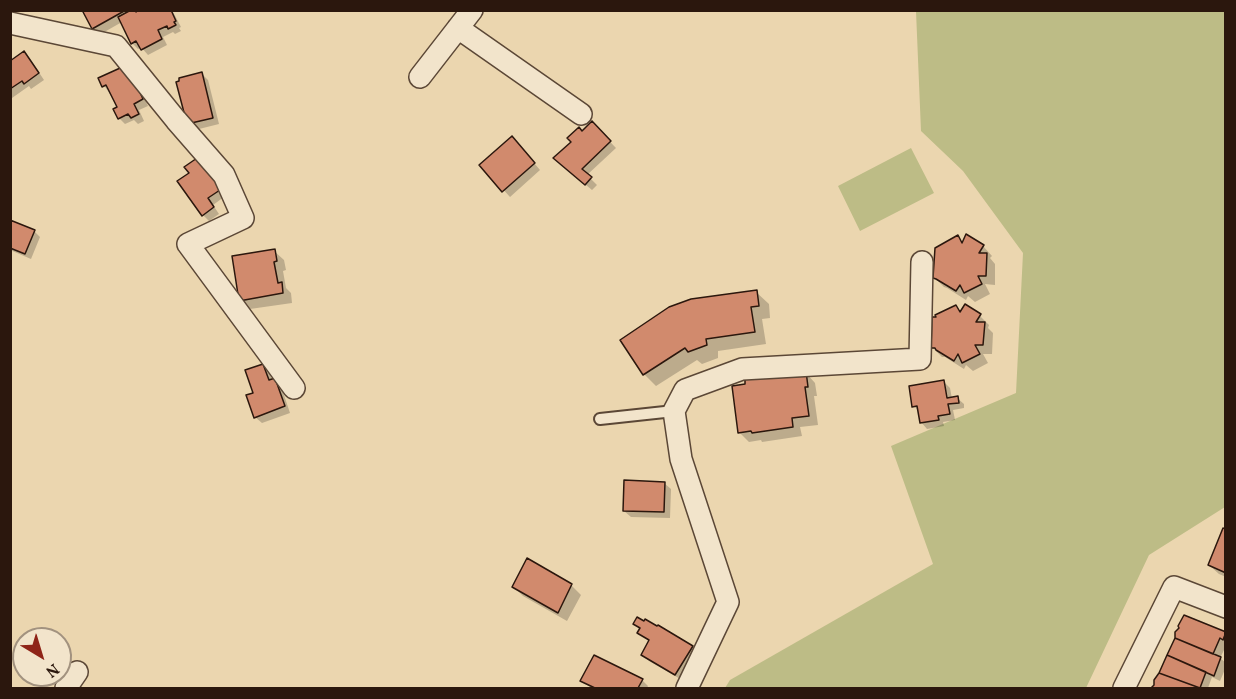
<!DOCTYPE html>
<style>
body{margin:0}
#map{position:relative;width:1236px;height:699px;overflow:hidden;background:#ebd6af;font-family:Vollkorn,serif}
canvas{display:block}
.frame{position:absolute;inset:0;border:12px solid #2b170d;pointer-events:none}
.north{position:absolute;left:12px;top:627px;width:60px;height:60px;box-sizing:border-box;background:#f2e4cb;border:2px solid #a2927f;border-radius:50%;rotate:142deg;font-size:16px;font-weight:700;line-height:24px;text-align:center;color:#2b170d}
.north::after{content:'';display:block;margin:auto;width:21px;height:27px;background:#8f2418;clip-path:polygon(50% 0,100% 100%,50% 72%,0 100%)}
</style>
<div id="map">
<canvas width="1236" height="699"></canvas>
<div class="frame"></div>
<div class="north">N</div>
</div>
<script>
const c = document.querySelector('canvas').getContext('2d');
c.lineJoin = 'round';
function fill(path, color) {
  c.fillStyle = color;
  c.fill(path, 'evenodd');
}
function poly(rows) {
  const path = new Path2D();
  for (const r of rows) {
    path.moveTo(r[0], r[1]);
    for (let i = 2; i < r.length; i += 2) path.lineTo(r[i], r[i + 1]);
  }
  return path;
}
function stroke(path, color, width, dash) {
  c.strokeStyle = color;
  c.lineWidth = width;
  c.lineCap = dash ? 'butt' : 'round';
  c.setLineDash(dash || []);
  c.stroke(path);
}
fill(poly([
 [916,11,1225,11,1225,507,1149,555,1086,688,725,688,730,680,933,564,891,446,1016,393,1023,253,963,171,921,131],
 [911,148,934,193,860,231,838,186]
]), '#bdbc86');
fill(poly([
 [83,10,134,10,137,13,142,10,172,10,181,27,179,28,181,31,175,34,173,32,163,37,167,45,148,55,141,47,138,49,132,43,122,22,99,35,93,28],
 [24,53,30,59,44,80,31,89,29,86,12,98,10,96,10,63],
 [202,74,208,80,219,124,195,130,188,124],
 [100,79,136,80,148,106,139,110,144,121,138,124,134,120,125,124,119,118,119,108],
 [592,123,616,148,587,175,597,185,592,190,561,164,573,142],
 [518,144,540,170,510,197,481,165],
 [191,173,228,194,213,205,219,214,209,221,203,215],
 [10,221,34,231,40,237,31,259,10,250],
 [958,237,963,243,983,246,992,256,990,258,995,264,995,285,985,284,990,294,975,302,968,296,966,300,947,288,944,287,935,278],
 [274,251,284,260,286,270,283,271,286,288,291,293,292,303,250,309,240,300],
 [756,292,769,304,770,318,762,319,766,344,718,351,718,358,702,364,697,360,656,386,644,374],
 [965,306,980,316,989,325,988,328,993,333,992,354,983,354,988,363,973,371,966,365,964,369,945,357,942,357,933,348,956,307,961,313],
 [263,365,269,371,272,380,275,380,281,386,290,413,262,423,255,417,255,394],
 [806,373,815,383,817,396,814,396,818,425,800,427,802,436,762,442,761,440,749,442,740,433,747,385],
 [944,382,950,388,952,399,957,398,964,404,964,408,953,410,955,420,943,422,944,426,927,429,921,422,920,412,914,406],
 [664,483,671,489,670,518,631,517,624,511],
 [1226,531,1226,577,1219,574,1209,565],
 [571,585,581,595,567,621,523,596,514,587],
 [635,624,692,647,698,653,682,680,649,661,643,654,650,642,639,633,641,630],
 [1225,634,1226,646,1220,658,1226,663,1226,667,1220,681,1212,677,1208,688,1153,688],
 [642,680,648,686,647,688,591,688,582,681]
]), '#0003');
const building = poly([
 [82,10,126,10,92,29,82,10],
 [131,10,135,10,136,12,139,10,171,10,176,21,174,22,176,25,168,29,167,26,158,30,162,39,141,50,136,41,131,44,118,17,131,10],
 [24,51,39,73,24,84,22,81,10,89,10,61,24,51],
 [129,64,131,73,143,99,134,104,139,114,131,118,128,114,118,119,113,109,117,107,106,85,102,87,98,78,129,64],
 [202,72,213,118,187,124,176,82,179,81,179,78,202,72],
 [592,121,611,141,582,169,592,177,585,185,553,158,571,142,567,138,579,127,582,131,592,121],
 [512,136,535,163,502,192,479,165,512,136],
 [200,156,223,188,208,198,214,207,202,216,177,181,189,173,184,167,200,156],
 [10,220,35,230,25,254,10,248,10,220],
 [966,234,984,245,979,253,987,253,986,276,978,276,982,284,964,293,960,285,956,291,936,279,933,278,935,248,958,235,962,243,966,234],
 [275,249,277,261,274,262,278,283,282,282,283,293,239,301,232,256,275,249],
 [757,290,759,306,751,307,755,332,706,339,707,345,688,352,685,348,643,375,620,340,669,307,691,299,757,290],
 [965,304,981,314,976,322,985,322,983,345,975,345,980,354,962,363,958,354,954,361,936,350,935,348,931,348,932,317,936,317,935,315,956,305,960,312,965,304],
 [263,364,269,380,275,378,285,406,254,418,246,395,253,393,245,370,263,364],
 [806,371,808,387,805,387,809,416,792,418,793,427,752,433,751,431,738,433,732,386,745,384,745,377,806,371],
 [944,380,947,398,958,396,959,403,948,404,950,414,938,416,939,420,920,423,917,406,912,407,909,386,944,380],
 [624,480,665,482,664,512,623,511,624,480],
 [1223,528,1226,529,1226,573,1208,565,1223,528],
 [527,558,572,584,558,613,512,587,527,558],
 [1184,615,1226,632,1223,640,1220,638,1213,654,1175,638,1175,632,1179,628,1178,626,1184,615],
 [637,617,644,621,645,619,657,626,658,625,693,646,675,675,641,655,649,640,637,633,640,628,633,624,637,617],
 [1175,638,1221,657,1214,676,1167,655,1175,638],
 [594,655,643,679,638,688,595,688,580,681,594,655],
 [1167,655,1206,672,1200,688,1159,673,1167,655],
 [1159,673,1200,688,1151,688,1154,685,1154,680,1159,673]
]);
fill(building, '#d18a6d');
stroke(building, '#2b170d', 1.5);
const service = poly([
 [600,419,674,411]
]);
const minor = poly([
 [10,23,116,46,176,120,224,175,243,218,188,244,294,388],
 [458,28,581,114],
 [420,77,472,10],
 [66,688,77,672],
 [687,688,728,602,681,459,674,411,685,390,742,369,920,359,922,262],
 [1124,688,1174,587,1226,607]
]);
stroke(service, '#5b4736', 14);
stroke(minor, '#5b4736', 24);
stroke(service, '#f2e4cb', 10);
stroke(minor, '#f2e4cb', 21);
</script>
